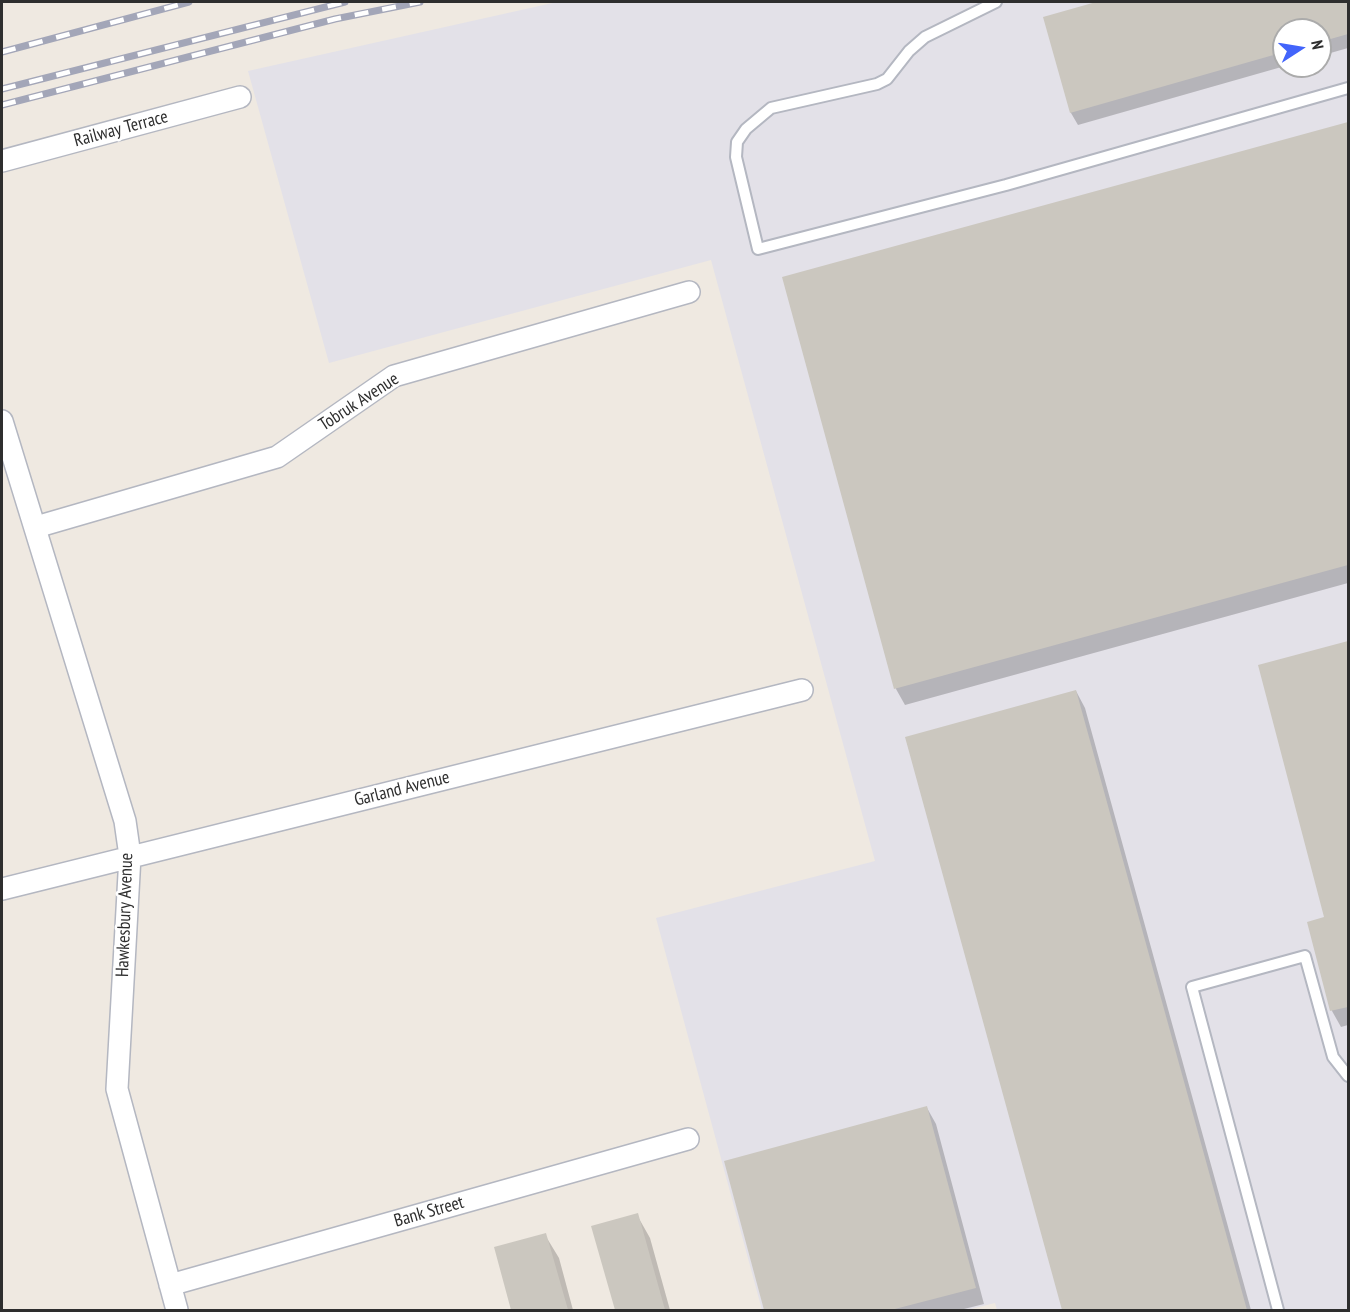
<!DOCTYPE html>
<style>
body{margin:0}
#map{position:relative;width:1350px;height:1312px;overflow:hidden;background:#efe9e1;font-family:"PT Sans Narrow",sans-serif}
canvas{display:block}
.frame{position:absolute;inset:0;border:3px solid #2e2e2e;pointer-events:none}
.north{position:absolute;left:1272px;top:18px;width:60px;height:60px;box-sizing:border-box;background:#fff;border:2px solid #ababab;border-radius:50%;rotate:78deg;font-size:16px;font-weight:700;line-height:24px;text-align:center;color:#2e2e2e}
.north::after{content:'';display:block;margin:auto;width:21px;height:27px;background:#4264fb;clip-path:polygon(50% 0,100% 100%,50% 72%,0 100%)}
</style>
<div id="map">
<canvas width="1350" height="1312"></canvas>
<div class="frame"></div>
<div class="north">N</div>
</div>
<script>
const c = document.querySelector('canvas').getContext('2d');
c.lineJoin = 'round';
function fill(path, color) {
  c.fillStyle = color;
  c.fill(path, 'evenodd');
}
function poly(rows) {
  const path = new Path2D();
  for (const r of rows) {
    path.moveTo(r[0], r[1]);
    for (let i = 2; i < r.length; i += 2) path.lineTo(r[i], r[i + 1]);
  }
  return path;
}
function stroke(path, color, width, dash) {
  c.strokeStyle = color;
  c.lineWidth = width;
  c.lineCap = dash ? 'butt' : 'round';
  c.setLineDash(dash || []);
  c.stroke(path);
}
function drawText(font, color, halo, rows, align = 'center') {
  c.font = font + ' "PT Sans Narrow",sans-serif';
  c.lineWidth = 5;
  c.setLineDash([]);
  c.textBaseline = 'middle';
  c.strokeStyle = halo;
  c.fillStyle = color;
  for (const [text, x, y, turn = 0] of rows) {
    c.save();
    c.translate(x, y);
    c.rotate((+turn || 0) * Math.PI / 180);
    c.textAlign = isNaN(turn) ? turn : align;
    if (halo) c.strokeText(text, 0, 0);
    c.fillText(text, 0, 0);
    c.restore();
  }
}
fill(poly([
 [557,2,1348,2,1348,1310,997,1310,995,1303,967,1310,762,1310,656,918,875,861,711,260,329,363,248,71],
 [1284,30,1320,30,1320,66,1284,66]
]), '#e3e1e8');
fill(poly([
 [1101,2,1348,2,1348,48,1320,56,1320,30,1284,30,1285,66,1078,125,1071,113,1045,18],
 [1348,123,1348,583,905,705,896,689,784,278],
 [1348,643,1348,1025,1341,1027,1332,1011,1309,923,1326,918,1260,666],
 [1076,691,1085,708,1251,1310,1064,1310,906,738],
 [927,1108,936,1124,984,1304,960,1310,766,1310,726,1162],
 [637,1215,650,1238,670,1310,616,1310,593,1227],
 [545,1235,559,1258,573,1310,513,1310,496,1248]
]), '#0003');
fill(poly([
 [1096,2,1348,2,1348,34,1320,42,1320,30,1284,30,1284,52,1070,113,1043,17],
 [1348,122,1348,565,894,689,782,277],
 [1348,641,1348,1007,1330,1011,1307,922,1324,917,1258,665],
 [1076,690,1247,1310,1062,1310,905,737],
 [927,1106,976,1288,891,1310,764,1310,724,1161],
 [638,1213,665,1310,615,1310,591,1226],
 [546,1233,568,1310,511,1310,494,1247]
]), '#cbc7bf');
const service = poly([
 [996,2,925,37,909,51,887,79,877,84,771,108,746,129,737,142,736,157,758,249,1006,185,1348,88],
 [1278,1310,1192,987,1305,956,1333,1057,1348,1076]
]);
const minor = poly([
 [2,161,240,97],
 [2,421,125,821,130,856,117,1089,177,1310],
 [36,527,277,457,394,376,689,292],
 [2,889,802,690],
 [170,1285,688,1139]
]);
stroke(service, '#b4b7c1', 14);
stroke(minor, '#b4b7c1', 24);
stroke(service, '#fff', 10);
stroke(minor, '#fff', 21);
const rail = poly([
 [2,52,189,2],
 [2,89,345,2],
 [2,105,335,19,420,2]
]);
stroke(rail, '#a3a6b8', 7);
stroke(rail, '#fff', 4.5, [14]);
drawText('18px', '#2e2e2e', '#fff', [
 ["Railway Terrace",121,129,-15],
 ["Tobruk Avenue",359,402,-33],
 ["Garland Avenue",402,789,-14],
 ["Hawkesbury Avenue",125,915,-88],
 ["Bank Street",429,1212,-16]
]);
</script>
